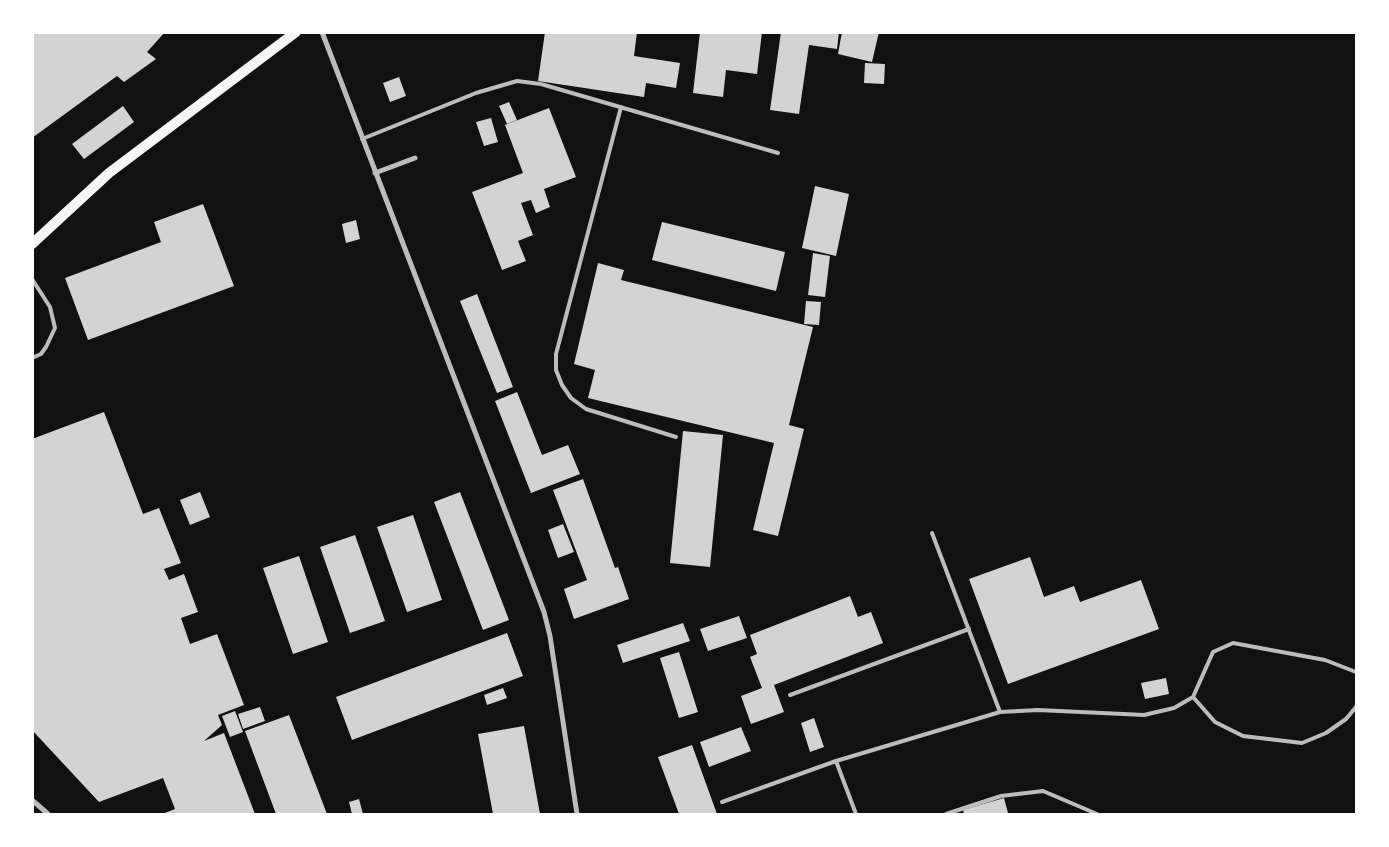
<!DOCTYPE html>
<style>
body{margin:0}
#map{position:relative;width:1389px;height:847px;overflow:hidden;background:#111;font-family:Cabin,sans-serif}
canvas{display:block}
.frame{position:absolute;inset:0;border:34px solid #fff;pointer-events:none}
</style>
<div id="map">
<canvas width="1389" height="847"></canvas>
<div class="frame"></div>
</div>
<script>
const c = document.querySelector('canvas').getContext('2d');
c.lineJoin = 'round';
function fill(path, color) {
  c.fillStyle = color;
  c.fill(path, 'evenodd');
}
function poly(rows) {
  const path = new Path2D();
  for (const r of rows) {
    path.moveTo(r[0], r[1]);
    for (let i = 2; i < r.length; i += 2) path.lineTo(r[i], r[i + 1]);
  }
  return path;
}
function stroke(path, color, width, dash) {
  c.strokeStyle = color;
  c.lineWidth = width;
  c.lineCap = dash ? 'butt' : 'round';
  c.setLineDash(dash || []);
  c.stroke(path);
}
fill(poly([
 [32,32,165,32,147,52,156,59,124,82,117,76,32,138],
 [545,32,637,32,634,56,680,63,676,88,646,83,644,97,538,81],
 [700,32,762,32,757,74,726,70,723,97,693,93],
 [781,32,839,32,837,49,809,45,799,114,770,110],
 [842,32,879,32,872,62,838,54],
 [865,63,885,64,884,84,864,83],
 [399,77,406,96,390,102,383,83],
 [509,102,517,120,507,124,499,106],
 [123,106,134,122,84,159,72,144],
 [549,108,576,177,544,189,550,207,536,213,531,200,521,203,533,235,518,241,526,261,502,270,472,192,523,173,505,125],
 [491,118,498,142,484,146,476,122],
 [815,186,849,194,836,256,802,248],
 [203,204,234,286,88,340,65,278,161,242,154,222],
 [356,220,360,239,346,243,342,224],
 [662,222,785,252,776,291,652,260],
 [813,253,830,256,825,297,808,295],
 [598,263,624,270,621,280,813,327,789,425,804,429,778,536,753,530,774,443,588,398,595,370,574,364],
 [477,294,513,387,497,393,460,301],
 [806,301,821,302,819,325,804,324],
 [517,392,542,455,568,445,580,474,531,493,495,401],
 [104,412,143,514,159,508,181,563,164,569,169,580,184,574,198,612,181,618,190,644,217,634,244,705,218,715,222,725,204,741,224,733,255,814,162,814,175,809,163,778,99,802,32,730,32,439],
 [683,431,723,435,710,567,670,563],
 [583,479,615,568,618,567,629,599,574,619,564,589,587,580,553,490],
 [200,492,210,517,190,525,180,500],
 [460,492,509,620,483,630,434,502],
 [413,515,442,600,407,612,377,527],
 [563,524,574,552,558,558,548,530],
 [355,535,385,621,350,633,320,547],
 [299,556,328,642,293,654,263,568],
 [1030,557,1044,597,1074,586,1080,602,1141,580,1159,629,1008,684,969,579],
 [850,596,858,617,871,612,883,643,774,685,784,712,751,724,741,696,762,688,750,657,757,654,750,635],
 [739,616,747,638,708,651,700,629],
 [683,623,690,641,623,663,617,645],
 [507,633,523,676,352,740,336,697],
 [679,652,698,712,679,718,660,658],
 [1166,678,1169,694,1145,699,1141,683],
 [503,688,507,698,487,705,484,695],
 [260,707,265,721,243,729,238,714],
 [235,711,243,732,230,737,222,716],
 [289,715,327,814,276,814,245,731],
 [814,718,824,747,810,752,801,723],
 [524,726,540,814,493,814,478,734],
 [741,727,751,751,709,767,700,742],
 [692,745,717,814,679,814,658,757],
 [1004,798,1008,813,964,814,963,810],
 [359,799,363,814,352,814,349,802]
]), '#d3d3d3');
stroke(poly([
 [621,107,556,354,556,370,562,385,571,398,586,409,676,437],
 [362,139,476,93,517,81,541,84,778,153],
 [32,279,50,307,55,328,46,347,41,354,32,358],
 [932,533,1000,712],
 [790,695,969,629],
 [1193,697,1215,722,1243,736,1302,743,1326,733,1346,719,1356,707],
 [836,761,856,814],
 [722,802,836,761,1000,712,1038,710,1144,715,1174,708,1193,697,1213,652,1233,643,1325,660,1356,672],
 [946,814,1001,796,1043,791,1097,814]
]), '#bcbcbc', 4);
stroke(poly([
 [322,32,544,612,550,636,577,814],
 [375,173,415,158],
 [32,800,48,814]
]), '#bcbcbc', 5);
stroke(poly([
 [32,244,109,173,296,32]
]), '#f5f5f5', 10);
</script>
